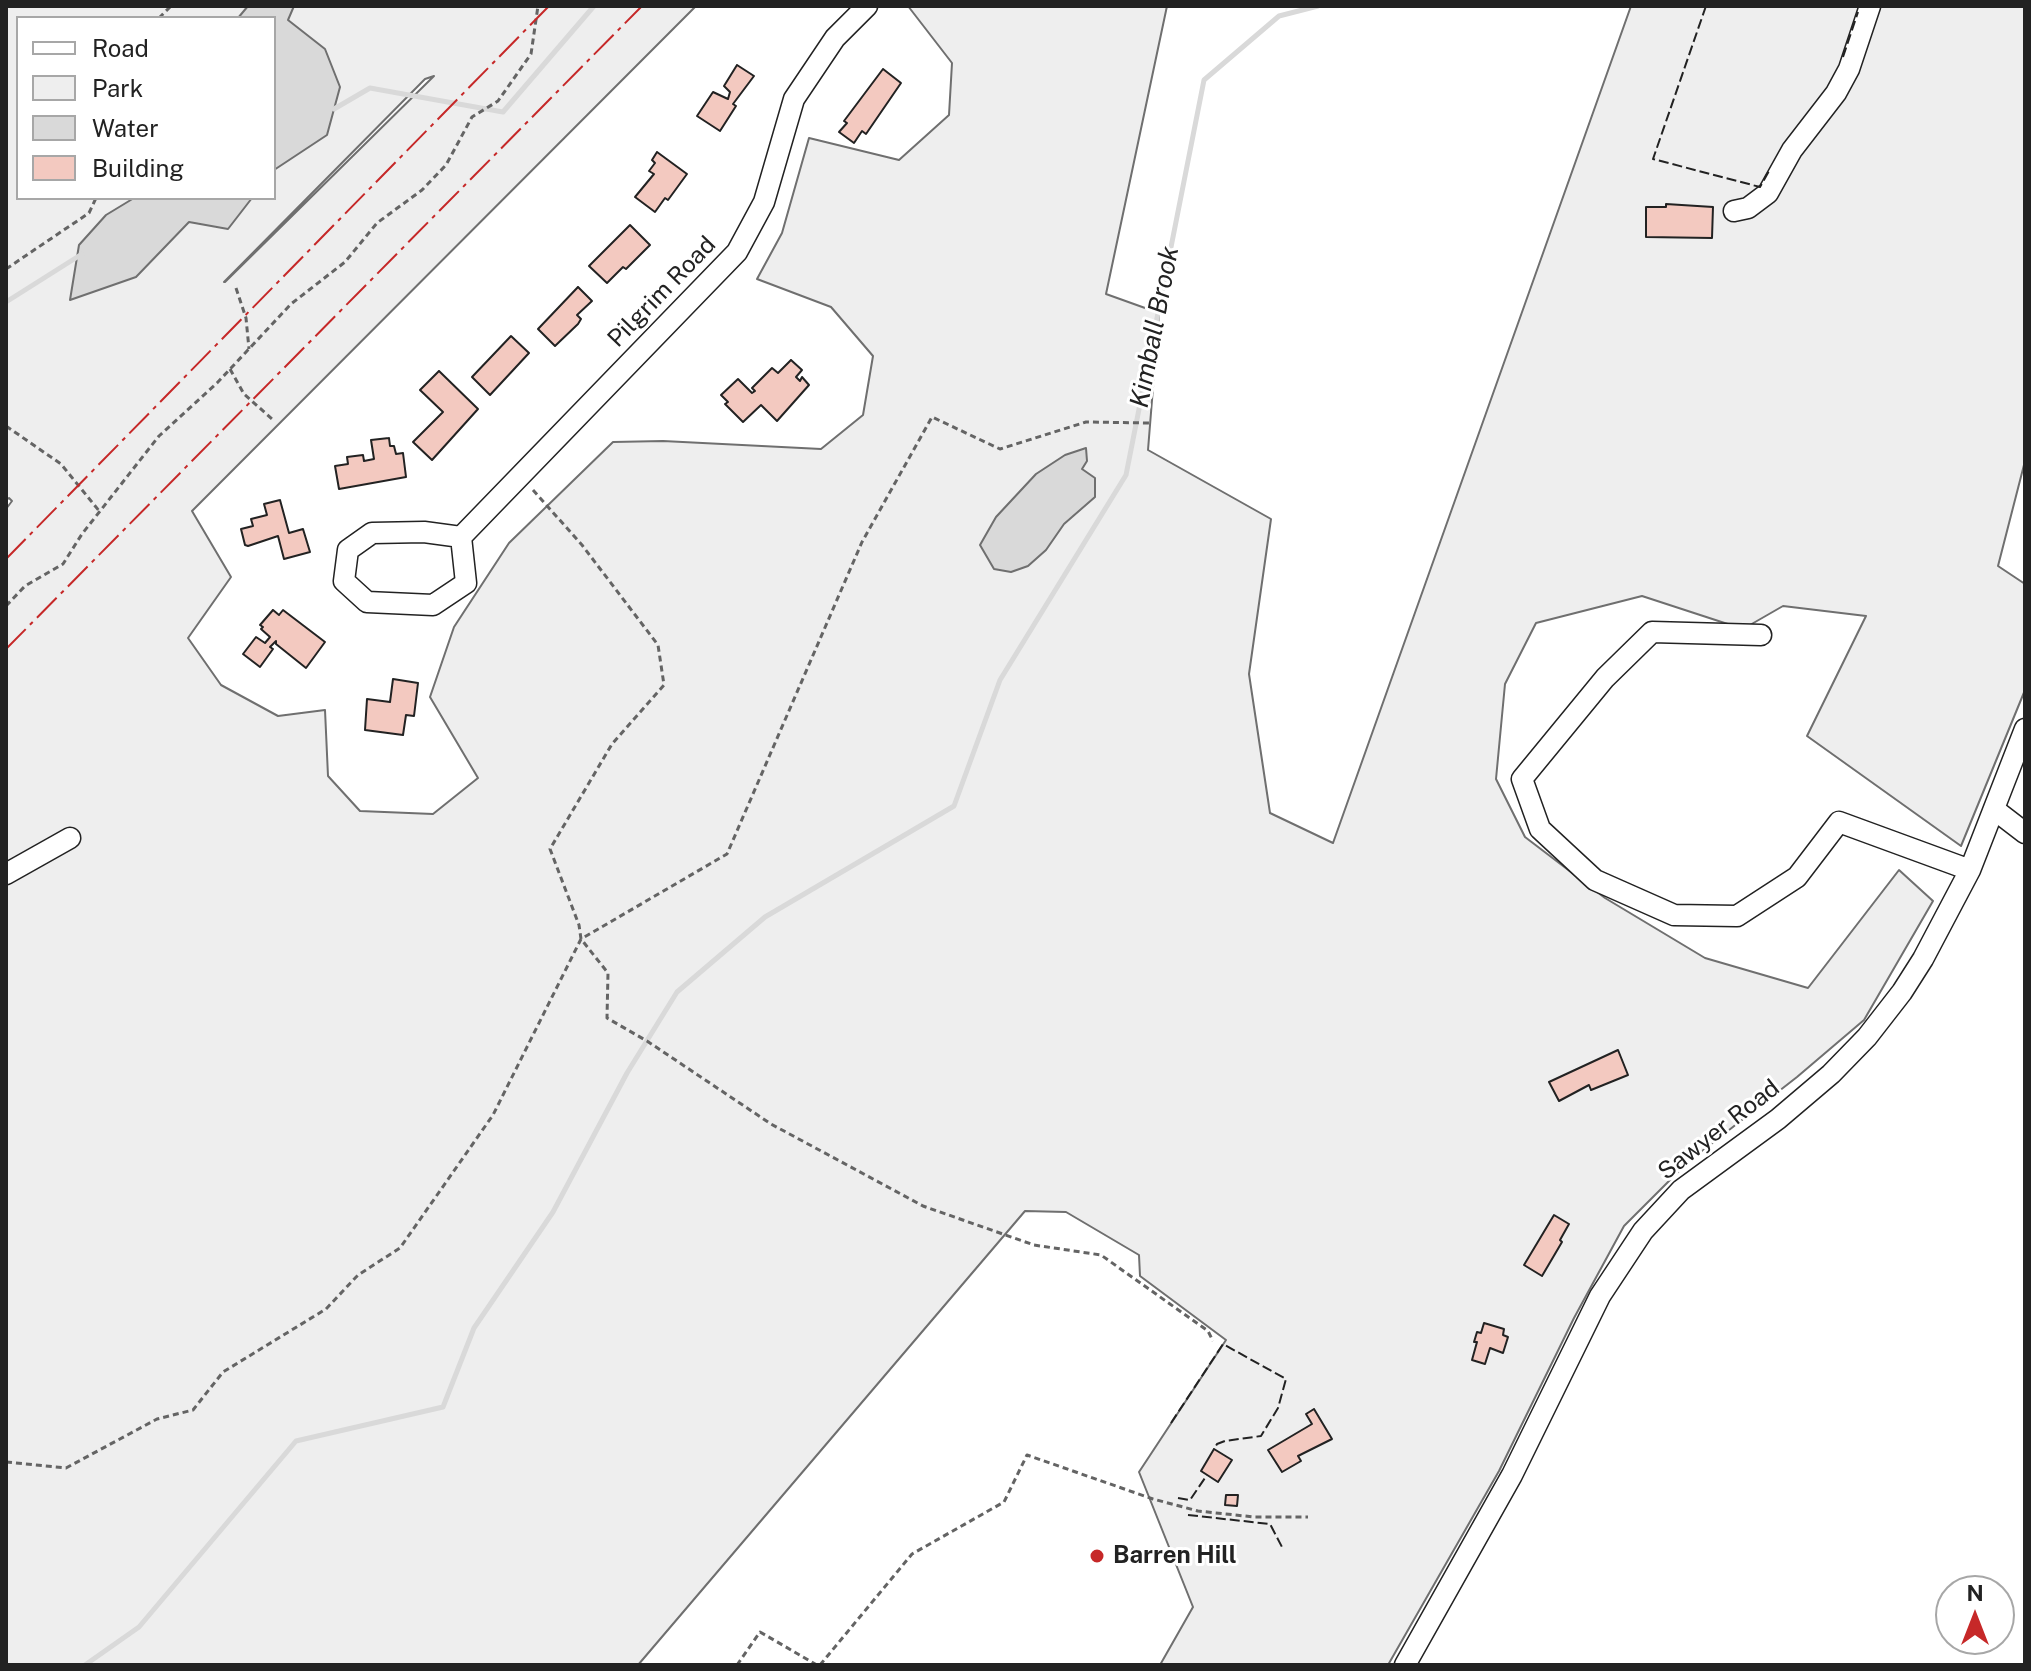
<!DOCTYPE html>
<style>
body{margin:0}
#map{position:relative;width:2031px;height:1671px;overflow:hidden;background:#fff;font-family:"Public Sans",sans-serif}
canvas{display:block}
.frame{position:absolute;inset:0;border:8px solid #222;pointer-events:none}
.legend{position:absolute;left:16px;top:16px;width:260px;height:184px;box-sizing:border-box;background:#fff;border:2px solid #a7a7a7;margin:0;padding:10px 14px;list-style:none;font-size:24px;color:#222}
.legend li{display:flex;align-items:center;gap:16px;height:40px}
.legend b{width:40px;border:2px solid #a7a7a7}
.north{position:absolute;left:1935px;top:1575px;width:80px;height:80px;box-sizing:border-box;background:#fff;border:2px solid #a7a7a7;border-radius:50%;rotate:0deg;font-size:22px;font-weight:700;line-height:32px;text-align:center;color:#222}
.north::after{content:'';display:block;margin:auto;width:28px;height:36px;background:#c62828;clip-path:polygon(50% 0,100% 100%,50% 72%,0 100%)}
</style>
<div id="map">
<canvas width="2031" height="1671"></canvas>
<div class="frame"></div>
<ul class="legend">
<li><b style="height:10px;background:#fff"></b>Road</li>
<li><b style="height:22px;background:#eee"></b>Park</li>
<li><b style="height:22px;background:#d9d9d9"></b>Water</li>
<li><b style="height:22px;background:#f3c9c0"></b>Building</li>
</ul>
<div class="north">N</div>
</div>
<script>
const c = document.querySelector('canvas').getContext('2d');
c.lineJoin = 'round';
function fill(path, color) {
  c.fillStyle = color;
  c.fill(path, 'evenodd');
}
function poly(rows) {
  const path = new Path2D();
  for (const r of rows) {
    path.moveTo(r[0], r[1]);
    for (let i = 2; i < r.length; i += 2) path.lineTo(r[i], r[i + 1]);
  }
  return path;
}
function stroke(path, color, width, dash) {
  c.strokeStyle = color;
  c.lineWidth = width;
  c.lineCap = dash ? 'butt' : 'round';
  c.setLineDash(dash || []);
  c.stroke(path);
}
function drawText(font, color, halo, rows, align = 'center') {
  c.font = font + ' "Public Sans",sans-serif';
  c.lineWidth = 6;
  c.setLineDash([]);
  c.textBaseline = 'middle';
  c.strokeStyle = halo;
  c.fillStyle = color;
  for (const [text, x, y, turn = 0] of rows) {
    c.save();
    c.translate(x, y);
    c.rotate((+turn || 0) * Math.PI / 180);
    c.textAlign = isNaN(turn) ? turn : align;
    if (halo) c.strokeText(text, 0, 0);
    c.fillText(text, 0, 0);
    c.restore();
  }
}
const green = poly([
 [6,6,696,6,192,511,231,577,188,638,221,685,278,716,325,710,328,776,360,811,433,814,478,778,430,697,454,627,509,543,613,442,663,441,821,449,863,415,873,356,831,307,757,279,782,233,809,138,899,160,949,115,952,63,908,6,1167,6,1106,294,1159,313,1148,450,1271,519,1249,674,1270,813,1333,843,1631,6,2025,6,2025,461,1998,566,2025,584,2025,690,1961,846,1807,736,1866,616,1783,606,1743,629,1642,596,1536,623,1505,684,1496,779,1525,837,1605,898,1705,958,1808,988,1899,870,1933,901,1864,1020,1797,1077,1688,1162,1624,1226,1574,1318,1499,1471,1388,1665,1160,1665,1193,1607,1139,1472,1226,1340,1140,1276,1139,1255,1066,1212,1025,1211,638,1665,6,1665,6,509,12,501,9,498,6,500,6,6],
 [18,18,274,18,274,198,18,198,18,18],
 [434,76,225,282,224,282,425,79,434,76]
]);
fill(green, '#eee');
stroke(green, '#6f6f6f', 2);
const water = poly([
 [248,6,294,6,288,20,325,49,340,87,327,135,274,170,274,18,238,18,248,6],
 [134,198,252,198,228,229,189,222,136,277,70,300,79,245,106,215,134,198],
 [1086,448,1087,461,1082,469,1095,478,1095,497,1064,524,1046,550,1028,566,1011,572,994,569,980,545,996,517,1036,474,1065,455,1086,448]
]);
fill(water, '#d9d9d9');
stroke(water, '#6f6f6f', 2);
stroke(poly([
 [334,109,370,88,503,112,594,6],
 [6,302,82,254],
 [85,1665,139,1627,296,1441,443,1407,474,1328,553,1212,627,1073,677,992,765,917,954,806,1000,680,1126,475,1204,80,1279,16,1318,6]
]), '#d9d9d9', 5);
const building = poly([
 [737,65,754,76,733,104,736,106,720,131,697,116,713,92,728,99,730,92,724,86,737,65],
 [883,69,901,83,866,134,862,131,854,143,839,132,847,123,844,121,883,69],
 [657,152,687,174,668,200,665,198,655,212,635,197,654,174,649,171,655,163,652,160,657,152],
 [1666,204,1713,207,1712,238,1646,237,1646,207,1666,207,1666,204],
 [630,225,650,245,626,269,623,267,607,283,589,266,630,225],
 [578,287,592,301,577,315,581,319,578,324,555,346,538,329,578,287],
 [511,336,529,353,490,395,472,377,511,336],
 [791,360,802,370,796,377,800,381,802,377,809,385,777,421,761,405,743,422,725,404,728,402,721,395,738,379,752,393,755,391,752,388,772,368,778,373,791,360],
 [439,371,478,409,432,460,413,442,443,412,420,390,439,371],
 [389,438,390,446,394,446,396,454,403,453,406,477,339,489,335,466,348,464,347,457,363,455,364,461,374,459,371,440,389,438],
 [280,500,289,533,303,529,310,552,284,559,278,536,248,546,245,545,241,529,253,526,251,519,267,515,264,504,280,500],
 [273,610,279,615,283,610,325,642,306,668,276,644,276,641,270,647,273,649,260,667,243,654,256,637,265,643,270,637,261,629,263,627,260,625,273,610],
 [393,679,418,683,414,716,406,715,403,735,365,730,367,699,390,702,393,679],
 [1618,1050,1628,1075,1591,1090,1589,1085,1559,1101,1549,1082,1618,1050],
 [1554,1215,1569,1224,1560,1240,1562,1242,1542,1276,1524,1265,1554,1215],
 [1484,1323,1504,1329,1503,1335,1508,1337,1503,1353,1490,1348,1485,1364,1472,1360,1477,1342,1474,1342,1477,1332,1481,1333,1484,1323],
 [1314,1409,1332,1439,1298,1456,1301,1461,1282,1472,1268,1450,1312,1424,1306,1414,1314,1409],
 [1214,1449,1232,1460,1218,1482,1201,1471,1214,1449],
 [1226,1495,1238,1495,1237,1506,1225,1505,1226,1495]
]);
fill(building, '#f3c9c0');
stroke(building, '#222', 2);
const minor = poly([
 [1734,211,1748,208,1768,193,1792,150,1836,93,1849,69,1870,6],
 [461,537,424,532,372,533,348,550,344,581,367,602,433,605,466,583,461,537,737,252,764,202,794,99,835,38,867,6],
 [1761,635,1652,632,1605,678,1522,779,1540,829,1595,880,1674,915,1737,916,1797,877,1839,822,1970,870],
 [1995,810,2025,833],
 [6,874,70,838],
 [1405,1665,1512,1475,1600,1296,1643,1231,1681,1190,1778,1119,1831,1074,1867,1037,1902,992,1923,959,1970,870,2025,729]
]);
stroke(minor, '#222', 23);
stroke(poly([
 [159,18,171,6],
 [6,269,89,213,96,198],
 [236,288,246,318,249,349],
 [230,369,244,394,272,419],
 [6,426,61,464,100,512],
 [533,490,582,545,658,645,664,685,612,744,550,849,579,925,581,939,608,973,607,1018,647,1041,771,1124,923,1206,1034,1245,1101,1255,1208,1331,1213,1341],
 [6,606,25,586,63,564,82,534,159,436,217,383,291,304,345,262,377,223,422,190,446,165,472,117,498,101,531,54,538,6],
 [6,1462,66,1468,157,1419,193,1410,223,1372,326,1309,358,1275,400,1248,493,1115,581,939,727,854,862,542,932,417,1000,449,1086,422,1150,423],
 [737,1665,760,1632,817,1665],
 [820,1665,912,1554,1004,1502,1027,1455,1153,1499,1198,1511,1254,1517,1308,1517]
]), '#646464', 3, [6, 4]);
stroke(minor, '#fff', 20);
stroke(poly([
 [1706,6,1653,159,1760,187,1769,171],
 [1843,57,1858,12],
 [1171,1423,1223,1344,1286,1379,1278,1408,1261,1436,1225,1441,1217,1444,1214,1449],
 [1178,1498,1190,1500,1207,1475],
 [1188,1515,1270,1524,1282,1547]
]), '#222', 2, [10, 4]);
stroke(poly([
 [6,559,549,6],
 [6,649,642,6]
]), '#c62828', 2, [28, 6, 4, 6]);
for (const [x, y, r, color] of [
 [1097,1556,8,"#c62828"]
]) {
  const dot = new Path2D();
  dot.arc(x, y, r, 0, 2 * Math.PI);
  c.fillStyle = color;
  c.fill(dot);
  stroke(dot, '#fff', 3);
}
drawText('24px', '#222', '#fff', [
 ["Pilgrim Road",662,292,-46],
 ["Sawyer Road",1719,1130,-38]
]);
drawText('bold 24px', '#222', '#fff', [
 ["Barren Hill",1113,1556]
], 'left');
drawText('italic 26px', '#222', '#fff', [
 ["Kimball Brook",1155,327,-79]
]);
</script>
